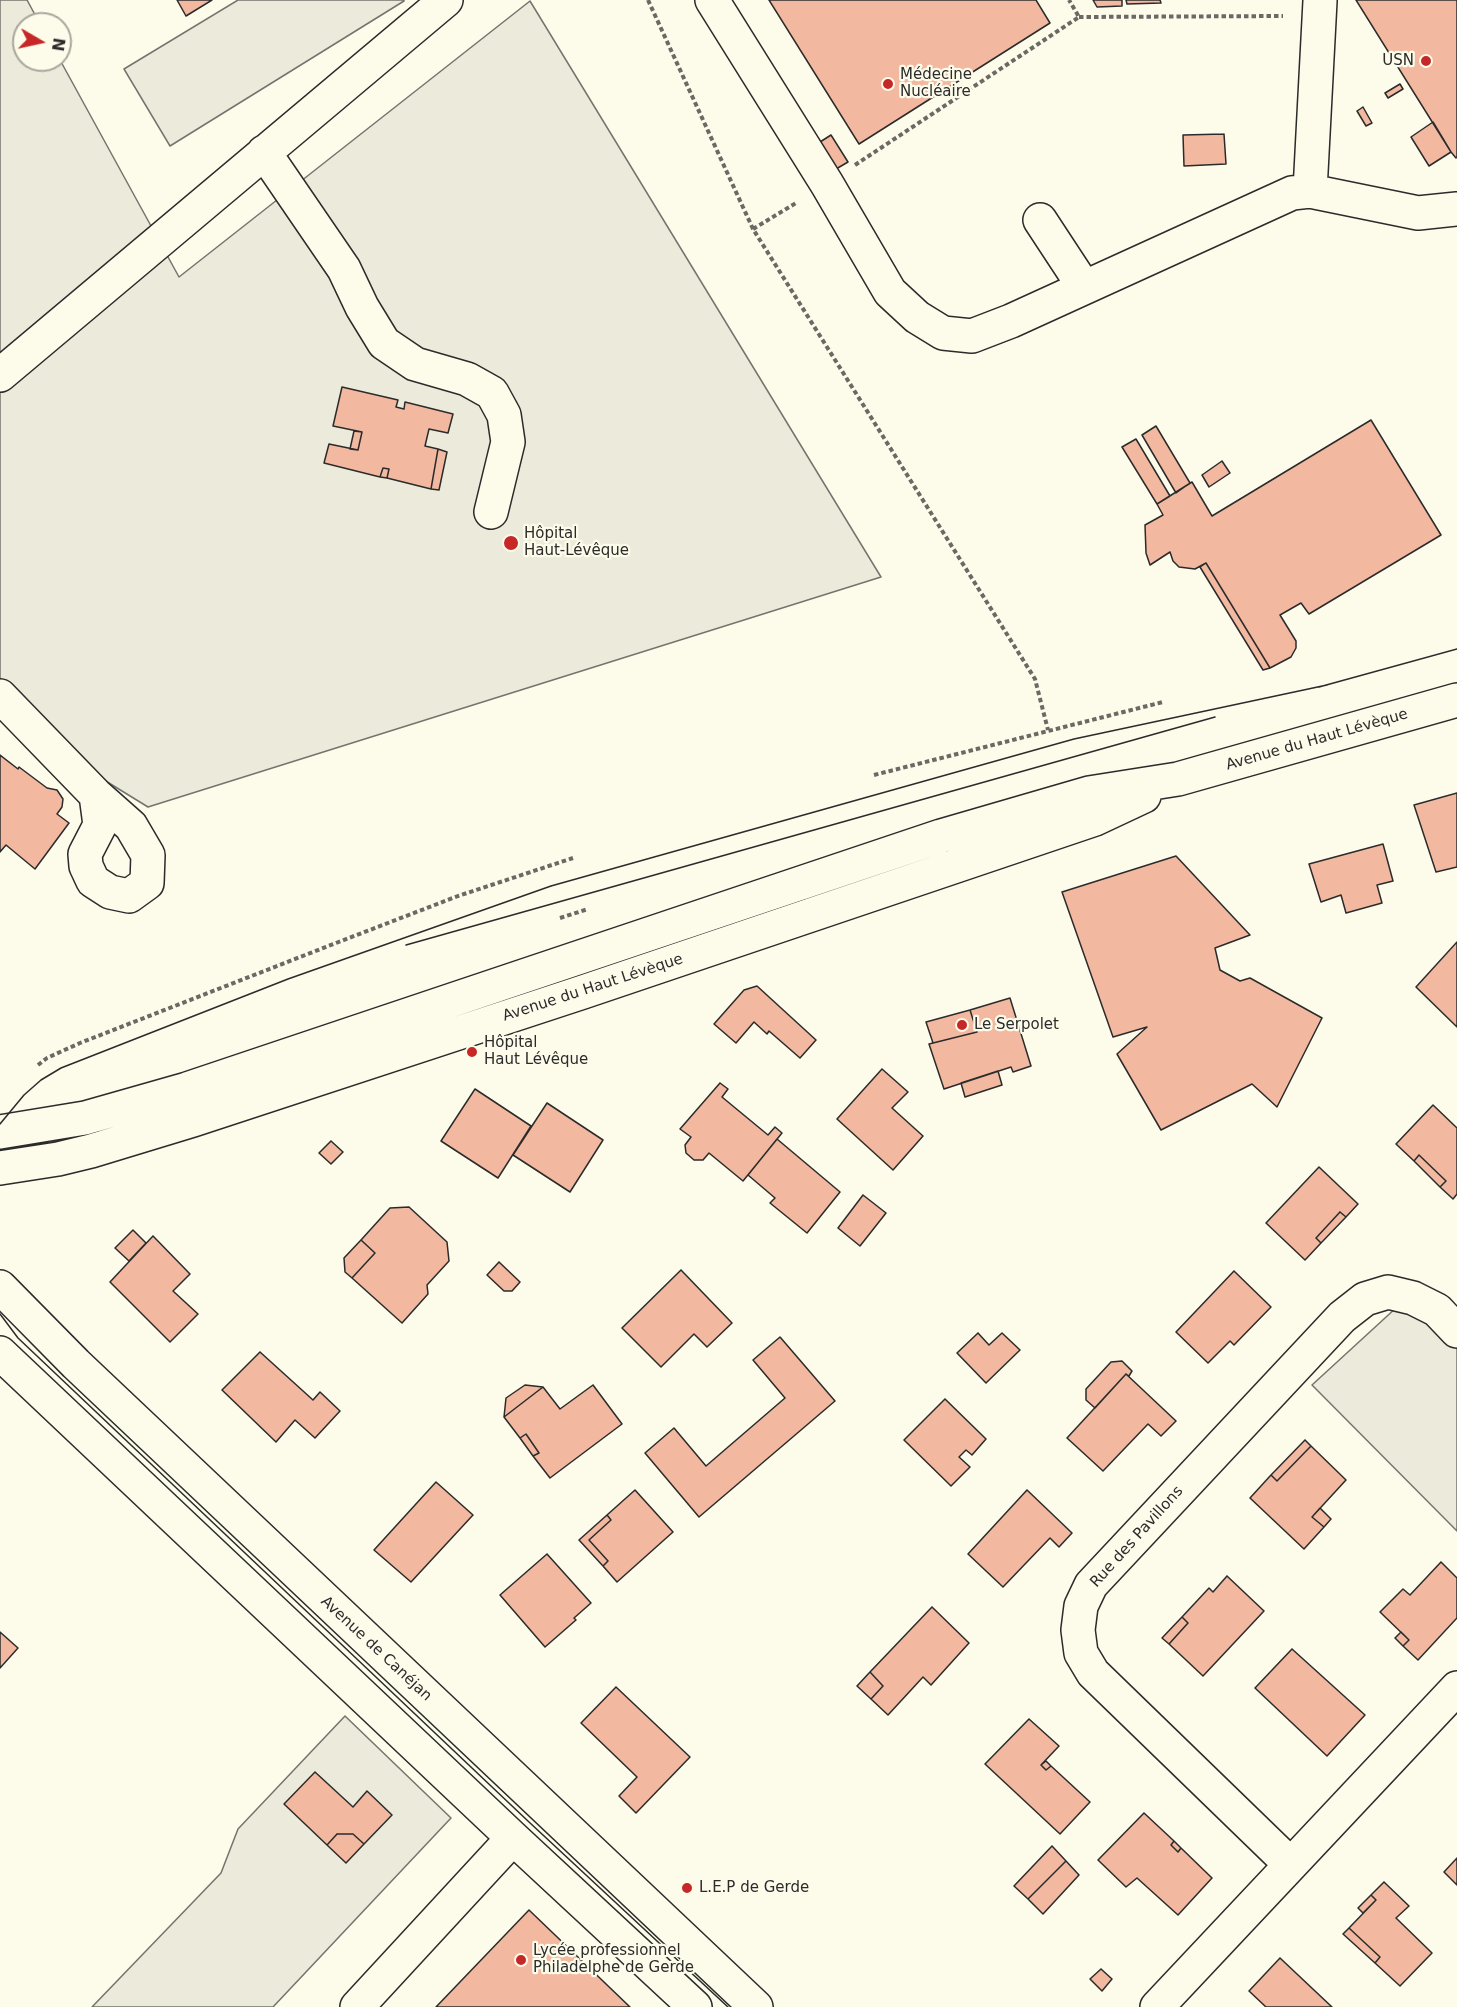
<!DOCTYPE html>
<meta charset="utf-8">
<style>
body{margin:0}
#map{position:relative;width:1457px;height:2007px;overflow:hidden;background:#fdfbea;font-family:"DejaVu Sans",sans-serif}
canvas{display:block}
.north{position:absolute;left:12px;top:12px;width:60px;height:60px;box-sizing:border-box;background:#fdfbea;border:2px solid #a9a89e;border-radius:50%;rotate:99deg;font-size:16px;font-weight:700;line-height:24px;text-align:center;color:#2b2b2b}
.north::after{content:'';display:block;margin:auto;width:21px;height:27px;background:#c62828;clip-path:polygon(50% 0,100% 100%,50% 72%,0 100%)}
</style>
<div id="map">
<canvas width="1457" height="2007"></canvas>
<div class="north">N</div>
</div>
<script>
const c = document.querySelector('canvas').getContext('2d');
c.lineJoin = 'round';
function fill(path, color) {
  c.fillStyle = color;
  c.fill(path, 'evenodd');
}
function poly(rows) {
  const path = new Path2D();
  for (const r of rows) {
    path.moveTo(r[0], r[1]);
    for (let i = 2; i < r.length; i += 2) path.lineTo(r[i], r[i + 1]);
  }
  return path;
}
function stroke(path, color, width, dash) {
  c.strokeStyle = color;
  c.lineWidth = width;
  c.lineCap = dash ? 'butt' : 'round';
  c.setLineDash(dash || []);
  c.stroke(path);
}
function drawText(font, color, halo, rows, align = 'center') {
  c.font = font + ' "DejaVu Sans",sans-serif';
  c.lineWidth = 4.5;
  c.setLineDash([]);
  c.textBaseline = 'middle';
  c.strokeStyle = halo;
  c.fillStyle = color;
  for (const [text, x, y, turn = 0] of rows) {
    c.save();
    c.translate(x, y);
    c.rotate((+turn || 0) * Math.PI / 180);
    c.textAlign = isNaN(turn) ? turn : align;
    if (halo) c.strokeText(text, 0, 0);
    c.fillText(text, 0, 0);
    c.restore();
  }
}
const green = poly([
 [0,0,27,0,40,24,24,24,24,60,60,60,179,277,530,1,881,577,148,807,0,716,0,0],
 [1397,1307,1413,1308,1457,1345,1457,1531,1312,1385,1397,1307],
 [345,1716,451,1818,273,2007,92,2007,221,1873,238,1829,345,1716]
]);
fill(green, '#ecebdb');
stroke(green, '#74746e', 1.5);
const parking = poly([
 [238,0,404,0,404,1,170,146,124,69,238,0]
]);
fill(parking, '#eceadb');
stroke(parking, '#74746e', 1.5);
const building = poly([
 [177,0,212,0,186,16,177,0],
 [769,0,1036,0,1050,23,859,144,769,0],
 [1093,0,1122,0,1122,6,1097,7,1093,0],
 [1126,0,1160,0,1161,3,1127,4,1126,0],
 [1356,0,1457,0,1457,157,1456,158,1451,152,1356,0],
 [1400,84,1403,89,1388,98,1385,93,1400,84],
 [1363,107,1372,123,1366,126,1357,111,1363,107],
 [1433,122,1451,152,1429,166,1411,137,1433,122],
 [1224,134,1226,164,1184,166,1183,135,1224,134],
 [831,135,848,162,836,169,820,142,831,135],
 [342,387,398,400,396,407,404,409,405,402,453,414,448,433,429,429,425,446,438,449,431,489,387,478,389,469,383,468,380,477,324,463,329,444,358,450,362,432,333,426,342,387],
 [1371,420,1441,535,1309,614,1301,603,1280,615,1296,641,1296,648,1291,657,1270,668,1206,563,1195,569,1179,567,1173,561,1170,552,1150,565,1146,553,1145,525,1163,515,1157,504,1192,482,1212,516,1371,420],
 [1156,426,1190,483,1176,493,1142,435,1156,426],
 [354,431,362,432,358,450,350,449,354,431],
 [1136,439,1170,496,1157,504,1122,447,1136,439],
 [438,449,447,452,439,490,431,489,438,449],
 [1222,461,1230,473,1209,487,1202,475,1222,461],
 [383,468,389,469,387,478,380,477,383,468],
 [1206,563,1270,668,1263,670,1200,567,1206,563],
 [0,755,18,769,19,767,47,788,57,790,63,799,62,807,57,814,69,823,35,869,6,845,0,852,0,755],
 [1457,793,1457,867,1436,872,1414,805,1457,793],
 [1383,844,1393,881,1377,885,1382,903,1346,913,1341,895,1321,902,1309,864,1383,844],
 [1176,856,1250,935,1215,948,1220,970,1240,981,1250,978,1322,1018,1277,1107,1252,1084,1161,1130,1117,1054,1147,1027,1113,1037,1062,892,1176,856],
 [1457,942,1457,1027,1416,987,1457,942],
 [757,986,816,1040,800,1058,769,1031,767,1034,754,1022,736,1043,714,1024,744,990,757,986],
 [1010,998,1031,1066,1013,1072,1011,1067,944,1089,929,1044,977,1032,970,1010,1010,998],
 [970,1010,977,1032,933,1043,926,1022,970,1010],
 [882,1069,908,1092,892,1108,923,1136,893,1170,837,1119,882,1069],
 [998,1071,1002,1085,965,1097,961,1083,998,1071],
 [720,1083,728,1089,722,1097,768,1135,775,1127,782,1133,743,1181,709,1153,703,1160,694,1160,686,1153,685,1145,691,1137,680,1129,720,1083],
 [475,1089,531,1126,498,1178,441,1141,475,1089],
 [547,1103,603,1140,570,1192,513,1155,547,1103],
 [1433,1105,1457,1128,1457,1194,1453,1199,1440,1187,1446,1181,1419,1155,1414,1161,1396,1144,1433,1105],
 [777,1139,840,1192,807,1233,770,1203,775,1198,748,1175,777,1139],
 [331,1141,343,1152,331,1164,319,1153,331,1141],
 [1419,1155,1446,1181,1440,1187,1414,1161,1419,1155],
 [1319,1167,1358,1204,1346,1217,1340,1212,1316,1238,1321,1243,1305,1260,1266,1223,1319,1167],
 [863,1195,886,1213,860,1246,838,1228,863,1195],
 [409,1207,447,1242,449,1261,427,1285,428,1294,402,1323,352,1278,375,1253,361,1240,390,1208,409,1207],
 [1340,1212,1346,1217,1321,1243,1316,1238,1340,1212],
 [133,1230,146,1243,129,1261,115,1248,133,1230],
 [153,1236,190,1274,173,1291,198,1314,170,1342,110,1282,153,1236],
 [361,1240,375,1253,352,1278,345,1272,344,1258,361,1240],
 [499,1262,520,1282,512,1291,504,1291,487,1275,499,1262],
 [681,1270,732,1323,707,1347,694,1334,661,1367,622,1328,681,1270],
 [1234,1271,1271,1307,1234,1345,1230,1341,1208,1363,1176,1332,1234,1271],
 [978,1333,989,1345,1002,1333,1020,1350,986,1383,957,1353,978,1333],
 [780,1337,835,1401,699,1517,645,1453,674,1428,706,1466,785,1398,753,1360,780,1337],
 [260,1352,313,1400,320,1392,340,1411,315,1438,295,1420,276,1442,222,1390,260,1352],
 [1122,1361,1132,1371,1129,1376,1126,1374,1095,1408,1086,1400,1086,1389,1111,1362,1122,1361],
 [1126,1374,1176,1421,1161,1436,1148,1424,1103,1471,1067,1438,1126,1374],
 [525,1385,543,1387,504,1417,506,1398,525,1385],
 [593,1385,622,1424,550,1478,533,1456,539,1453,526,1434,520,1438,504,1417,543,1387,560,1409,593,1385],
 [945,1399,986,1439,972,1455,966,1450,959,1457,970,1467,951,1486,904,1440,945,1399],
 [526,1434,539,1453,533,1456,520,1438,526,1434],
 [1305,1440,1311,1446,1277,1481,1271,1475,1305,1440],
 [1311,1446,1346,1480,1312,1517,1324,1527,1304,1549,1250,1498,1271,1475,1277,1481,1311,1446],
 [436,1482,473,1515,411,1582,374,1550,436,1482],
 [635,1490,673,1532,617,1582,603,1566,608,1561,589,1540,611,1520,607,1515,635,1490],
 [1027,1490,1072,1533,1059,1547,1050,1538,1003,1587,968,1554,1027,1490],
 [1320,1508,1331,1519,1324,1527,1312,1517,1320,1508],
 [607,1515,611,1520,589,1540,608,1561,603,1566,579,1540,607,1515],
 [547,1554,591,1603,574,1618,576,1620,545,1647,500,1595,547,1554],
 [1441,1562,1457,1578,1457,1618,1418,1660,1403,1646,1409,1640,1380,1612,1403,1589,1410,1595,1441,1562],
 [1227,1576,1264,1611,1203,1676,1169,1644,1188,1623,1182,1617,1209,1588,1213,1592,1227,1576],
 [932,1607,969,1643,931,1685,923,1677,888,1715,871,1699,883,1686,870,1672,932,1607],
 [1182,1617,1188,1623,1169,1644,1162,1638,1182,1617],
 [0,1632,18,1648,0,1668,0,1632],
 [1401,1632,1409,1640,1403,1646,1395,1638,1401,1632],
 [1292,1649,1365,1715,1327,1756,1255,1688,1292,1649],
 [870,1672,883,1686,871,1699,857,1686,870,1672],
 [616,1687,690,1757,636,1813,619,1796,637,1777,581,1723,616,1687],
 [1029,1719,1059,1746,1041,1765,1046,1770,1051,1766,1090,1802,1060,1834,985,1764,1029,1719],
 [1046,1761,1051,1766,1046,1770,1041,1765,1046,1761],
 [315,1772,353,1807,367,1791,392,1815,364,1844,353,1834,337,1834,327,1845,284,1804,315,1772],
 [1144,1813,1174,1841,1171,1845,1178,1852,1181,1848,1212,1878,1178,1915,1137,1878,1126,1887,1098,1860,1144,1813],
 [337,1834,353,1834,364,1844,346,1863,327,1845,337,1834],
 [1174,1841,1181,1848,1178,1852,1171,1845,1174,1841],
 [1052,1846,1066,1861,1028,1899,1014,1886,1052,1846],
 [1457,1858,1457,1885,1444,1872,1457,1858],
 [1066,1861,1079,1875,1043,1914,1028,1899,1066,1861],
 [1384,1882,1409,1906,1396,1918,1432,1953,1400,1986,1375,1963,1380,1957,1349,1928,1376,1900,1371,1895,1384,1882],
 [1371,1895,1376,1900,1363,1913,1358,1908,1371,1895],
 [529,1910,630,2007,436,2007,529,1910],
 [1349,1928,1380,1957,1375,1963,1343,1934,1349,1928],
 [1280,1958,1332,2007,1266,2007,1249,1991,1280,1958],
 [1101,1969,1112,1979,1102,1991,1090,1979,1101,1969]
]);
fill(building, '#f2b8a0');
stroke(building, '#2b2b2b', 1.5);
const minor = poly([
 [712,0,827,184,890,292,917,317,943,333,972,336,1011,321,1292,193,1310,191,1418,213,1457,209],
 [264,152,344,269,362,307,384,343,415,364,467,379,492,393,504,415,508,442,491,512],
 [1310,191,1320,1],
 [1040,220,1084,287],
 [0,375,446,0],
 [0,696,96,795,131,826,148,855,147,883,129,896,110,892,93,881,86,866,85,854,100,825,96,795],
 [0,1287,76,1364,756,2007],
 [0,1353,513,1838,695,2007],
 [1290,1864,1093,1673,1081,1653,1078,1630,1081,1606,1091,1585,1342,1317,1365,1299,1388,1292,1413,1298,1437,1310,1457,1331],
 [357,2007,513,1838],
 [1157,2007,1457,1688]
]);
const major = poly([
 [0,1132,85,1118,187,1089,941,836,1089,793,1178,779,1457,700],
 [0,1168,58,1159,91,1151,193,1120,583,992,1095,819,1144,796]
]);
stroke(minor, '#2b2b2b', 36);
stroke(major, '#2b2b2b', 36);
stroke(poly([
 [648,0,753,229,1035,679,1048,730],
 [1079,17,1283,16],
 [855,165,1079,17,1069,0],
 [753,229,796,203],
 [874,775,1163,702],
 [560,918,588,909],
 [38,1065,47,1058,80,1043,336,943,458,896,573,858]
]), '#6a6964', 4, [4.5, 3]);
stroke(minor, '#fdfbea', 33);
stroke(major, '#fdfbea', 33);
stroke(poly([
 [1319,687,1457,649],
 [406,945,1215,717],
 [0,1124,24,1095,41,1080,61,1068,288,979,551,886,1074,739,1327,685],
 [0,1314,18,1338,529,1822,728,2007]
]), '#2b2b2b', 1.5);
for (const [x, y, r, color] of [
 [1426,61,6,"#c62828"],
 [888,84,6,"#c62828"],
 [511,543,8,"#c62828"],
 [962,1025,6,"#c62828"],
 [472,1052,6,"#c62828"],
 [687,1888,6,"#c62828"],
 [521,1960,6,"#c62828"]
]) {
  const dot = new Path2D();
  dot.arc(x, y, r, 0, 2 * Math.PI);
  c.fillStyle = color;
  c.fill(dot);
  stroke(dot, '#fdfbea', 2);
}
drawText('15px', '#2b2b2b', '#fdfbea', [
 ["USN",1414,61,"right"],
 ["Médecine",900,75],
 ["Nucléaire",900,92],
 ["Hôpital",524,534],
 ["Haut-Lévêque",524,551],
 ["Le Serpolet",974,1025],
 ["Hôpital",484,1043],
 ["Haut Lévêque",484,1060],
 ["L.E.P de Gerde",699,1888],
 ["Lycée professionnel",533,1951],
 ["Philadelphe de Gerde",533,1968]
], 'left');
drawText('15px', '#2b2b2b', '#fdfbea', [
 ["Avenue du Haut Lévèque",1317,740,-16],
 ["Avenue du Haut Lévèque",593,988,-18],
 ["Rue des Pavillons",1137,1537,-48],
 ["Avenue de Canéjan",376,1649,43]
]);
</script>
